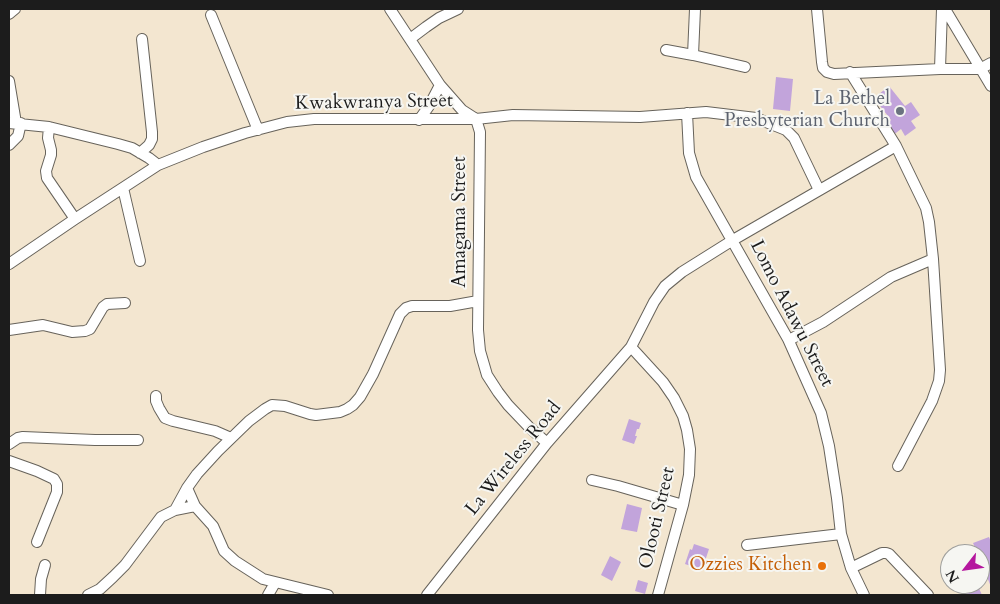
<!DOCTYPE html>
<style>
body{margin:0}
#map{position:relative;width:1000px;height:604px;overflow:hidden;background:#f3e6d0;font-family:Cardo,serif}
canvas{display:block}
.frame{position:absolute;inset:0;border:10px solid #1c1c1c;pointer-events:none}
.north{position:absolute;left:940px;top:544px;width:50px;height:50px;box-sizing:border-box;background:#f6f6f2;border:1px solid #9f9f9c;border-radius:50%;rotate:240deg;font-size:14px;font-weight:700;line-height:20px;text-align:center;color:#1c1c1c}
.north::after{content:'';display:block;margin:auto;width:18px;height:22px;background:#b5179e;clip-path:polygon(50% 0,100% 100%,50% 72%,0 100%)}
</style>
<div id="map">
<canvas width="1000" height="604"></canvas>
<div class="frame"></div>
<div class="north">N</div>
</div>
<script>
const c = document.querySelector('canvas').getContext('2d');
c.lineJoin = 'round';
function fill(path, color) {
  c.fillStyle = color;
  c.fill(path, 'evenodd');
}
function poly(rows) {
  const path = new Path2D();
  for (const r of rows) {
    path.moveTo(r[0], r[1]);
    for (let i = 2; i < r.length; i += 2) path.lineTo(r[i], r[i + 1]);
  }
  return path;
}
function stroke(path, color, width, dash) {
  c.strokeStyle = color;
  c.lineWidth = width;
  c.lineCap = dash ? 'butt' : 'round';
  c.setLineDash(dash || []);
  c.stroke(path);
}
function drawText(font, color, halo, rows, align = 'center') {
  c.font = font + ' Cardo,serif';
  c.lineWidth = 4;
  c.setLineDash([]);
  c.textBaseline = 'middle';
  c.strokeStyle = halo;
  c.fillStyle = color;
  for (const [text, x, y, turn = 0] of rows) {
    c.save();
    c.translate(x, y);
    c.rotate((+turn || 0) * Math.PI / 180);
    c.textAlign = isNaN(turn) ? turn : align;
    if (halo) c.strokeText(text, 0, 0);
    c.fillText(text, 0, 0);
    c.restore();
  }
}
fill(poly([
 [776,77,793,79,790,111,773,109],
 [889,86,905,106,911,102,920,115,911,121,916,128,905,136,901,129,892,136,884,126,891,120,874,98],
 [629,419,641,423,639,429,637,429,635,436,637,436,634,444,622,440],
 [627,504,642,508,637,532,621,529],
 [989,537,991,542,991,587,980,559,980,554,978,554,973,543],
 [694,544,709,549,702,570,685,564,690,549,692,550],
 [963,549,965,554,952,554],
 [610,556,621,562,612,581,601,575],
 [638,580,648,583,645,594,635,591],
 [960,584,977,584,982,595,965,595]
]), '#c2a4db');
const street = poly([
 [390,9,440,85,462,110,476,119,480,132,478,330,480,351,487,375,498,392,508,405,529,427,547,443],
 [817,9,822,62,823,68,827,72,834,74,940,69,980,69,991,63],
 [945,9,991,86],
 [9,14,15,9],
 [211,15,258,130],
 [410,39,426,27,439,18,458,9],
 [666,50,693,55,745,67],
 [693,55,695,9],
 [940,69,942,9],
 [850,72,896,146,926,208,929,222,933,259,940,370,939,381,932,401,898,466],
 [9,81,16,123],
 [687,113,689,153,696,177,788,339,821,413,829,446,837,498,841,534,851,568,864,595],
 [419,120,429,106,440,85],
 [9,123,49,127,118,144,132,148,149,158,158,165],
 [49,127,48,138,51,150,51,155,46,171,47,178,75,219],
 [9,145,18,136,21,123],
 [140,153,149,145,152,139,152,132,142,39],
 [123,188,140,261],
 [9,264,75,219,158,165,203,147,245,133,287,122,314,119,476,119,513,115,640,117,706,112,756,118,786,130,794,138,819,190],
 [9,330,43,325,72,332,85,331,90,329,103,307,107,304,125,303],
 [789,340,823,322,891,277,933,259],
 [631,347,663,382,674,398,683,416,687,430,690,449,689,475,683,505,658,595],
 [156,396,156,401,159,408,165,418,173,421,215,431,231,438],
 [9,444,18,438,23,437,95,440,138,440],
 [9,461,37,471,54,479,57,484,57,492,37,542],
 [592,480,618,486,683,505],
 [187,488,195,506,213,526,224,551,235,561,263,579,328,595],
 [175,510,187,488,197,474,218,451,249,421,265,409,272,405,285,406,310,414,316,415,340,412,347,409,353,405,360,397,373,374,400,314,406,308,412,306,450,306,478,301],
 [747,545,841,534],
 [851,568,882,553,886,553,889,554,928,595],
 [40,595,41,579,45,565],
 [88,595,100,589,113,577,125,565,161,517,175,510,195,506],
 [268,595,275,583],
 [427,595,547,443,631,347,654,302,665,286,682,272,733,240,896,146]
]);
stroke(street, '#67635b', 12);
stroke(street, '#fff', 10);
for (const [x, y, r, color] of [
 [900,111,5,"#6b7280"],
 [822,566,5,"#e8710a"]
]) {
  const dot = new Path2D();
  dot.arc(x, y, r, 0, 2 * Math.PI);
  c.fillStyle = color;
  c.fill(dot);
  stroke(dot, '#f6f6f2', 2);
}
drawText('19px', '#5b616d', '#f6f6f2', [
 ["La Bethel",890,100],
 ["Presbyterian Church",890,122]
], 'right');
drawText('19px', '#1c1c1c', '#f6f6f2', [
 ["Kwakwranya Street",374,103,-1],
 ["Amagama Street",461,222,-90],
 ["Lomo Adawu Street",791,314,63],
 ["La Wireless Road",514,459,-51],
 ["Olooti Street",658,518,-77]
]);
drawText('19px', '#c56008', '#f6f6f2', [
 ["Ozzies Kitchen",812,566]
], 'right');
</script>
